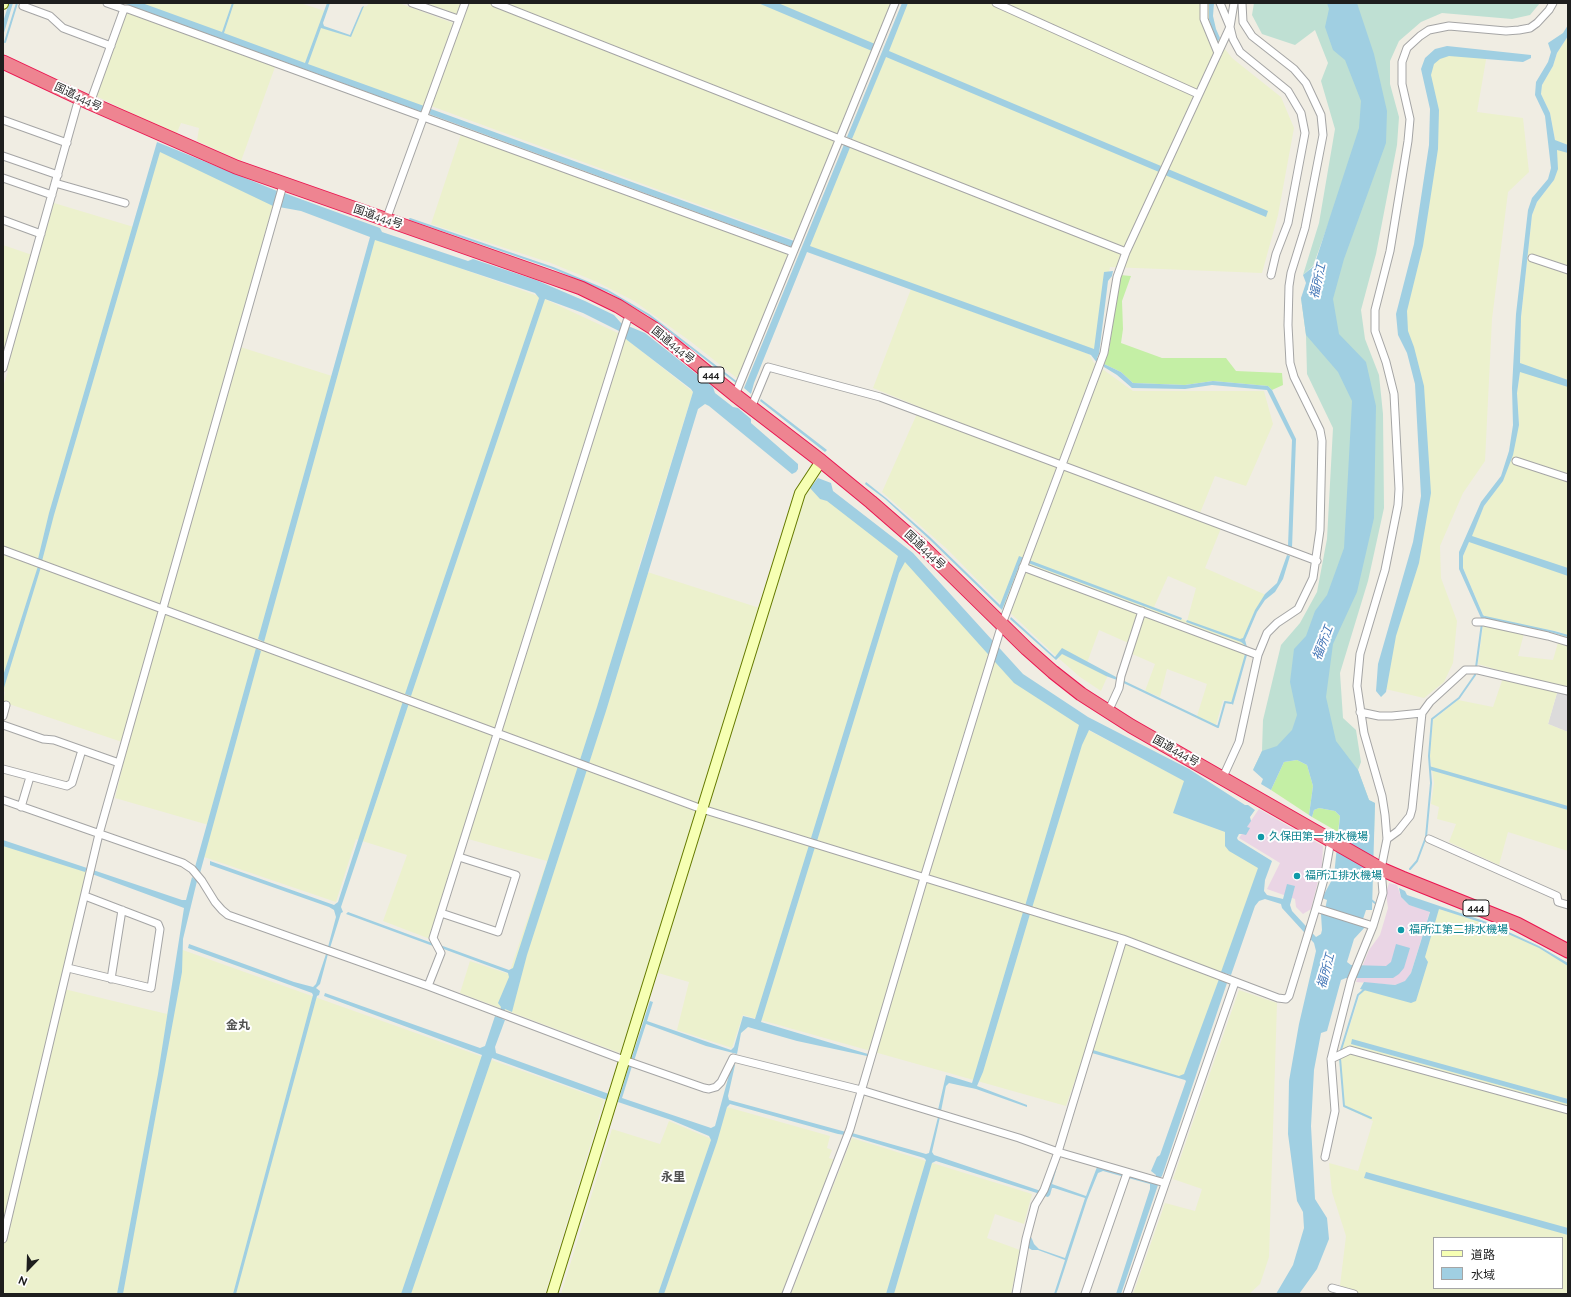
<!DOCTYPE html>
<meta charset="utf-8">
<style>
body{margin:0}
#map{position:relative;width:1571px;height:1297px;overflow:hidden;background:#f0ede3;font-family:Raleway,"Noto Sans JP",sans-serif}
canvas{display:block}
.frame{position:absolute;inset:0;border:4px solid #1e1e1e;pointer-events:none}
.legend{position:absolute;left:1433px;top:1237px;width:130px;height:52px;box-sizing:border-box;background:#fff;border:1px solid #a5a5a5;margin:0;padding:5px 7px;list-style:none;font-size:12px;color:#1e1e1e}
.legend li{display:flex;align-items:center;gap:8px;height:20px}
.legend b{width:20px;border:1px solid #a5a5a5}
.north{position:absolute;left:8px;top:1249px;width:40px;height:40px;-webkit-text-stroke:3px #fff;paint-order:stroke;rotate:203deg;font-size:11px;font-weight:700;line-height:16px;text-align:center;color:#1e1e1e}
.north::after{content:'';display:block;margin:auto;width:14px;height:18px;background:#1e1e1e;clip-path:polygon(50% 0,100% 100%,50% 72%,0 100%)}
</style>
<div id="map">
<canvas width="1571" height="1297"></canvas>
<div class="frame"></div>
<ul class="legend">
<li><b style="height:5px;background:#f6ffb3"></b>道路</li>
<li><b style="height:11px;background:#a0cfe2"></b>水域</li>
</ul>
<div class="north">N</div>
</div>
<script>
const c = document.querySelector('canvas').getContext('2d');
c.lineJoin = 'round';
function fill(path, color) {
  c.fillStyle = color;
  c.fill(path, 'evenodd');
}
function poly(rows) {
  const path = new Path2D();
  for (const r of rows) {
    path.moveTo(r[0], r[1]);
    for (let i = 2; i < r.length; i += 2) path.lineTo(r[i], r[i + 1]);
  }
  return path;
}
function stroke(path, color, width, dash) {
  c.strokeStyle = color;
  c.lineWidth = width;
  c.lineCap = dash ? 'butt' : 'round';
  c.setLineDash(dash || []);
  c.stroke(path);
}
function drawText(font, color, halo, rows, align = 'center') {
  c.font = font + ' Raleway,"Noto Sans JP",sans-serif';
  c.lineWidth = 4;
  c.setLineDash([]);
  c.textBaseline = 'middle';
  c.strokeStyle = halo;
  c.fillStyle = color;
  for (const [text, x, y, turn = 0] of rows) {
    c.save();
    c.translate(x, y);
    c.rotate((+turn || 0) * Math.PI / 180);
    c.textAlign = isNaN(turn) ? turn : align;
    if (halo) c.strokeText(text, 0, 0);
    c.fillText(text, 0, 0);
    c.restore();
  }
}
fill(poly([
 [1559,686,1568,688,1568,732,1548,724]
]), '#dcdbdb');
fill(poly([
 [1259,809,1323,846,1322,865,1311,909,1303,914,1296,907,1295,899,1267,889,1280,863,1239,838],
 [1389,883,1397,885,1401,897,1409,905,1430,911,1411,973,1405,982,1395,985,1356,982,1369,950,1380,935,1388,908,1386,893]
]), '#ead5e5');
fill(poly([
 [130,3,300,3,325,11,321,26,350,36,363,7,367,6,369,3,399,3,453,23,424,109,279,56,241,161,197,141,199,128,181,123,176,135,96,96],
 [425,3,461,3,457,14],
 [469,3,892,3,795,240,431,106],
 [907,3,1210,3,1218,40,1232,58,1281,97,1294,128,1278,215,1262,273,1110,267,1095,353,808,247],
 [1568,36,1568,688,1559,686,1548,724,1568,732,1568,851,1508,832,1499,865,1449,842,1456,824,1437,819,1439,807,1431,804,1434,783,1430,756,1433,720,1458,700,1493,707,1505,672,1478,664,1484,617,1463,568,1463,556,1484,506,1503,481,1519,425,1517,393,1520,372,1521,317,1532,215,1537,202,1554,180,1557,150,1550,113,1541,94,1542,85,1553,66,1557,53],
 [1526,626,1561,632,1553,660,1518,656],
 [1439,51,1487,54,1477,112,1523,118,1529,172,1508,192,1492,319,1485,461,1463,493,1440,546,1441,578,1457,621,1453,663,1444,682,1424,698,1381,688,1426,492,1420,385,1400,317,1418,244,1436,122,1425,70],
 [461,134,790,253,738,379,690,341,634,301,597,282,551,263,431,224],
 [159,150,273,205,234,345,332,376,373,237,538,296,620,334,693,392,638,569,769,611,803,499,811,487,905,560,1014,682,1088,730,1185,781,1174,813,1225,832,1259,868,1184,1078,1086,1049,1066,1106,743,1015,732,1048,677,1030,689,982,648,970,620,1053,460,993,470,961,509,974,547,861,461,837,430,939,383,921,407,855,356,839,336,902,204,857,212,826,115,798,128,744,3,702,5,692,3,691,3,387,8,371,3,369,3,245,38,257,54,203,137,228],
 [911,289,1089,354,1094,363,1133,391,1264,391,1273,424,1246,486,1215,476,1198,518,1221,528,1205,568,1266,595,1256,610,1244,641,1246,654,1233,702,1223,700,1216,725,1197,716,1207,684,1167,669,1160,697,1145,691,1155,664,1130,653,1133,645,1099,630,1087,663,1108,675,1101,691,1080,677,1055,655,1002,605,947,549,882,492,920,407,873,388],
 [1168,576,1196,588,1187,621,1154,607],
 [3,845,87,870,60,988,167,1014,180,949,604,1100,545,1294,3,1294],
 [1437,908,1486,923,1539,947,1568,964,1568,1294,1339,1294,1346,1236,1332,1192,1329,1163,1358,1171,1373,1121,1344,1107,1339,1059,1362,988,1410,1000],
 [1434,1238,1562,1238,1562,1288,1434,1288],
 [1239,990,1277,1003,1269,1257,1260,1284,1249,1294,1133,1294,1165,1203,1195,1211,1202,1189,1173,1179],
 [727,1107,830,1136,827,1148,832,1150,829,1158,835,1160,782,1294,561,1294,612,1129,660,1144,669,1121,716,1141],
 [852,1138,1032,1194,1024,1224,995,1214,987,1238,1020,1250,1011,1294,791,1294]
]), '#ecf1cd');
fill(poly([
 [1120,275,1131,276,1122,301,1123,329,1121,343,1162,358,1226,358,1236,371,1282,373,1283,385,1272,390,1268,386,1213,381,1185,385,1133,383,1121,372,1104,364,1109,350],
 [1297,760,1307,765,1313,786,1309,815,1271,790,1284,762],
 [1319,808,1335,811,1340,816,1338,832,1312,817,1314,810]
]), '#c4efa5');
fill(poly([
 [1254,3,1332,3,1366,106,1361,134,1313,266,1303,275,1319,223,1335,129,1321,81,1328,63,1315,30,1295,45,1262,34,1252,15],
 [1350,3,1540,3,1530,15,1512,19,1442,13,1421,22,1399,41,1390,61,1390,84,1399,117,1397,145,1376,254,1361,310,1365,339,1379,375,1383,414,1384,508,1368,581,1340,673,1343,718,1356,730,1361,762,1358,770,1369,800,1375,803,1374,834,1323,723,1322,655,1351,590,1370,409,1333,337,1323,304,1379,143],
 [1301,298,1355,397,1350,540,1298,730,1253,770,1262,751,1263,720,1281,645,1300,623,1317,592,1327,539,1333,428,1307,374,1306,335]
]), '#bfe0d3');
fill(poly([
 [9,3,13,3,3,36,3,22],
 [123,3,142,3,222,32,232,3,234,3,224,33,305,63,327,3,330,3,323,23,324,26,350,35,362,7,364,6,351,37,321,28,308,64,424,106,422,112],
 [758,3,778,3,875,44,872,51],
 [902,3,908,3,889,51,1161,166,1159,172,886,57,852,139,847,137],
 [1209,3,1214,3,1213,16,1216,29,1220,38,1217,43,1209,19],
 [1327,3,1357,3,1374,54,1387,111,1386,143,1344,259,1333,299,1339,334,1366,362,1376,406,1374,518,1357,592,1333,644,1326,697,1336,741,1358,770,1369,800,1375,803,1372,910,1366,910,1361,925,1365,927,1354,939,1347,962,1351,965,1386,966,1391,962,1396,944,1410,948,1404,968,1399,974,1393,978,1346,978,1341,980,1327,1031,1321,1033,1314,1070,1311,1126,1315,1199,1327,1218,1329,1239,1317,1269,1299,1294,1276,1294,1293,1265,1304,1228,1303,1212,1297,1201,1288,1134,1289,1081,1299,1024,1316,951,1314,943,1282,908,1281,904,1265,899,1259,901,1255,906,1231,975,1221,972,1258,868,1229,851,1225,846,1225,832,1173,813,1184,781,1089,730,1082,745,1032,908,1025,906,1079,725,1014,683,905,562,899,573,817,841,811,838,898,556,827,501,820,499,810,488,818,478,831,483,833,491,913,553,1023,674,1088,717,1189,769,1245,805,1248,805,1255,810,1250,817,1251,821,1247,827,1250,828,1246,835,1242,834,1239,834,1237,838,1238,840,1272,861,1265,880,1264,891,1267,895,1283,899,1287,884,1295,886,1290,905,1292,911,1316,937,1321,934,1322,930,1321,914,1324,914,1327,900,1322,898,1334,876,1340,816,1335,811,1319,808,1314,810,1312,817,1309,815,1313,786,1307,765,1297,760,1284,762,1271,790,1261,784,1263,779,1253,770,1262,751,1277,746,1292,730,1297,715,1290,682,1294,649,1306,636,1315,611,1327,595,1344,548,1352,401,1338,372,1306,335,1301,298,1306,283,1303,275,1314,266,1359,128,1361,101,1345,60,1333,50,1325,27,1329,9],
 [1568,25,1568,36,1557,53,1553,66,1542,85,1541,94,1550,113,1555,140,1568,145,1568,153,1557,150,1558,169,1554,180,1537,202,1532,215,1521,317,1520,363,1568,380,1568,387,1520,372,1517,393,1519,425,1513,455,1503,481,1484,506,1472,536,1568,568,1568,576,1469,542,1463,556,1463,568,1483,615,1487,618,1481,618,1459,569,1459,552,1481,502,1501,476,1509,451,1513,425,1512,388,1516,314,1528,210,1532,198,1548,179,1551,168,1545,116,1535,95,1536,82,1548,62,1551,52,1548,43,1563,33],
 [1447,46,1531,55,1531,58,1523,62,1449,56,1440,59,1434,64,1431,75,1439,110,1438,149,1423,246,1407,311,1408,331,1414,347,1424,386,1431,493,1419,563,1396,636,1386,692,1381,697,1376,691,1378,664,1413,542,1421,496,1415,384,1407,353,1398,335,1396,314,1414,244,1429,145,1430,109,1421,69,1425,58,1435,49],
 [431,109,794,241,792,247,429,114],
 [157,142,277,191,276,196,282,198,284,193,380,228,382,232,468,261,473,259,536,280,585,301,614,315,621,323,645,333,713,387,715,393,733,407,738,408,751,419,751,423,798,464,798,469,796,472,792,474,709,406,705,404,698,409,606,711,527,955,512,1012,505,1009,502,1019,505,1020,495,1047,496,1053,609,1094,607,1100,492,1058,411,1294,401,1294,482,1055,324,996,325,993,480,1048,485,1046,495,1016,498,1017,501,1007,498,1003,509,977,508,973,441,948,440,945,509,970,513,968,597,707,693,392,691,389,627,340,619,331,583,313,545,299,411,696,405,694,539,298,535,293,375,240,264,642,258,639,370,237,301,211,279,207,281,202,275,200,273,206,160,152,54,515,42,561,38,559,49,513],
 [845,142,851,145,810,246,1094,349,1104,272,1113,271,1112,276,1108,281,1099,354,1097,358,1099,361,1098,364,1091,355,807,252,754,383,751,394,744,388],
 [1168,169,1268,211,1266,217,1165,175],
 [1104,364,1121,372,1133,383,1185,385,1213,381,1268,386,1272,390,1296,439,1292,548,1288,546,1292,440,1267,390,1212,385,1185,389,1132,388,1117,375,1104,367],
 [761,399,827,450,825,452,760,401],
 [866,482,886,498,930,537,1000,605,1019,556,1024,558,1023,561,1021,561,1002,610,929,539,885,499,865,484],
 [1287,555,1290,556,1283,579,1275,592,1265,600,1257,612,1245,640,1247,647,1241,642,1186,622,1187,620,1240,639,1243,638,1255,610,1265,594,1277,583],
 [1029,560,1182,618,1181,620,1028,563],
 [38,566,41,567,3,691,3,676],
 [1011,617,1055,657,1062,648,1118,678,1117,680,1106,676,1062,654,1056,660,1010,619],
 [256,648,261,651,200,873,195,867],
 [1245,654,1247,655,1233,705,1231,703],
 [403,701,409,703,341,907,343,912,341,913,330,948,328,947,336,917,334,910,329,907,210,865,210,861,334,905,338,902],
 [1429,766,1568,806,1568,810,1430,770],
 [3,840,87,868,85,872,3,846],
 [809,845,815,847,761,1022,868,1054,867,1056,797,1041,748,1027,741,1033,737,1054,706,1046,646,1024,634,1061,631,1060,650,1001,653,1002,647,1021,731,1050,734,1047,743,1016,755,1019],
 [93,870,182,900,186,900,192,877,197,881,183,939,182,972,123,1294,117,1294,158,1074,184,908,92,874],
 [1399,888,1405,891,1407,895,1487,922,1539,946,1568,963,1568,966,1539,948,1486,924,1439,909,1425,957,1428,962,1416,1001,1411,1003,1360,989,1364,982,1395,985,1405,981,1411,973,1430,912,1409,905,1401,897],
 [348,912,432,943,433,946,346,914],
 [1023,912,1030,914,983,1072,977,1086,1027,1105,1027,1107,976,1089,949,1083,946,1086,941,1111,938,1110,946,1075,972,1083],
 [189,944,294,982,313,987,316,984,326,954,328,954,320,984,316,988,320,991,319,995,317,996,236,1294,233,1294,313,995,312,993,188,948],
 [1219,979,1227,983,1162,1176,1159,1179,1156,1178,1156,1175,1151,1171,1157,1157,1160,1155,1186,1081,1185,1080,1092,1053,1093,1050,1179,1076,1184,1074],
 [1352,1039,1568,1099,1568,1104,1351,1044],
 [732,1064,735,1065,728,1096,729,1100,846,1132,845,1135,838,1134,730,1104,727,1107,717,1142,664,1294,658,1294,711,1140,709,1136,671,1120,618,1102,629,1066,632,1066,622,1098,711,1128,715,1126],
 [938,1117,940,1117,932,1152,934,1155,1041,1191,1040,1194,936,1161,932,1163,894,1294,886,1294,926,1160,924,1158,851,1136,852,1133,926,1154,929,1153],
 [1058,1157,1060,1157,1052,1184,1086,1196,1097,1167,1157,1183,1158,1185,1121,1294,1116,1294,1150,1189,1150,1184,1103,1171,1098,1173,1087,1200,1058,1289,1056,1294,1054,1294,1065,1260,1038,1250,1032,1250,1027,1247,1030,1235,1032,1239,1034,1244,1039,1249,1065,1258,1085,1198,1054,1188,1052,1188,1050,1195,1048,1197,1044,1196,1047,1192],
 [1366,1172,1568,1228,1568,1235,1364,1178]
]), '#a0cfe2');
stroke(poly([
 [5,42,17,3],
 [410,219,553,268,608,291,649,315,736,382],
 [1485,617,1554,632,1568,636],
 [1124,682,1218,727,1225,702,1231,703],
 [1410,869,1417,861,1426,837,1431,783,1429,756,1432,719,1459,698,1475,675,1482,623],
 [1370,899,1375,903],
 [1340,1053,1358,995,1366,988],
 [1340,1058,1344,1106,1371,1118]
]), '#a0cfe2', 2);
const street = poly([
 [24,3,23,6,50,16,63,28,111,46],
 [412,3,458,19],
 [495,3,1126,252],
 [996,3,1198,94],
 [1204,3,1204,19,1218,53],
 [1220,3,1230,27,1233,39,1240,52,1288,91,1301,113,1305,133,1288,223,1276,254,1271,275],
 [124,9,128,9,793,252],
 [90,103,124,9,107,3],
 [3,120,67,143],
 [3,156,58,175],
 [3,178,52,195],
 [55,183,125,203],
 [3,220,41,234],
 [386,220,465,3],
 [1532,258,1568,270],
 [3,368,79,98],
 [735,395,895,3],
 [751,408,768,367,880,397,1317,561],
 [1516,461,1568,478],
 [3,550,702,809,1123,939,1278,998,1286,999,1289,996,1316,908,1373,926],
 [1023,567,1258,655],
 [1476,622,1484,622,1548,636,1568,642],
 [1108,712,1119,688,1121,676,1142,611],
 [1360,712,1379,716,1392,716,1422,713],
 [3,716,6,705],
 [3,725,43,739,54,740,119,763],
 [3,769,67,786,72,783,82,750],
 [1223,777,1239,742,1258,655,1267,633,1277,623,1298,609,1313,578,1320,530,1322,441,1320,430,1294,377,1290,363,1288,325,1289,286,1291,273,1305,228,1323,135,1321,115,1306,83,1294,69,1252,36,1243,22,1242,3],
 [3,800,183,863,192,869,202,881,215,902,222,910,228,915,428,986,624,1060,704,1088,709,1089,716,1087,721,1082,733,1058,861,1090,1019,1138,1058,1152,1165,1183],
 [21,807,30,777],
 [1387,839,1398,831,1410,816,1412,809,1422,713,1430,702,1465,670,1478,670,1568,691],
 [1429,839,1557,896,1558,902,1568,905],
 [1316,908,1324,879,1331,840],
 [441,913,498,932,516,875,459,857],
 [68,968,151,988,160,929,158,924,85,896],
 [111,979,122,910],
 [428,986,441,953,433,938,622,336,627,321,631,314],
 [1331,1059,1350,1050,1568,1110],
 [1325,1157,1335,1111,1331,1059,1351,980,1373,926,1383,893,1381,869,1387,839,1385,815,1382,796,1364,733,1357,686,1360,654,1385,570,1398,505,1399,489,1394,394,1386,362,1375,331,1375,310,1390,251,1408,141,1410,119,1402,84,1402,62,1407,48,1420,36,1429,30,1449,26,1506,31,1519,30,1530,28,1537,23,1549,10,1553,3],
 [3,1239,99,834,283,185],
 [1332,1288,1354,1294],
 [786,1294,850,1129,924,878,1002,624,1104,353,1117,277,1126,252,1230,27,1234,3],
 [1016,1294,1026,1239,1035,1205,1044,1190,1058,1152,1123,939],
 [1085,1294,1127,1173],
 [1127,1294,1235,982]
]);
const secondary = poly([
 [3,4,3,3],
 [552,1294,800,493,821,461]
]);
const highway = poly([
 [3,62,90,103,236,167,553,278,581,288,618,306,653,328,735,395,821,461,871,502,925,549,1027,649,1053,672,1081,694,1131,726,1381,869,1402,878,1517,924,1568,951]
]);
stroke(street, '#a5a5a5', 9);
stroke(secondary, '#657a00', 12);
stroke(highway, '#ea1550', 15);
stroke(street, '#fff', 7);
stroke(secondary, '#f6ffb3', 10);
stroke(highway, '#ee8491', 13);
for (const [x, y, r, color] of [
 [1261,837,4,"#0f9aa8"],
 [1297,876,4,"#0f9aa8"],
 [1401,930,4,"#0f9aa8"]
]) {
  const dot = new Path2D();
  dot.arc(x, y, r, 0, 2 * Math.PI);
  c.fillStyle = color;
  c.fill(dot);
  stroke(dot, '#fff', 1.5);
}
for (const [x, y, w] of [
 [711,375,26],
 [1476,908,26]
]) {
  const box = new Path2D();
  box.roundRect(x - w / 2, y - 8, w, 16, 3);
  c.fillStyle = '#fff';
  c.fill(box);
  stroke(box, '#1e1e1e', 1);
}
drawText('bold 10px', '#1e1e1e', null, [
 ["444",711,375],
 ["444",1476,908]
]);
drawText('11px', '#1e1e1e', '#fff', [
 ["国道444号",78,97,25],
 ["国道444号",378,217,19],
 ["国道444号",673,345,39],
 ["国道444号",925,550,43],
 ["国道444号",1176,751,29]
]);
drawText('11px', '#0d838f', '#fff', [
 ["久保田第一排水機場",1269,837],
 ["福所江排水機場",1305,876],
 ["福所江第二排水機場",1409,930]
], 'left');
drawText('italic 12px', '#4275b6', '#fff', [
 ["福所江",1318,281,-77],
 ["福所江",1323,643,-69],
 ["福所江",1326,971,-75]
]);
drawText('bold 12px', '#515151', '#fff', [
 ["金丸",238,1025],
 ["永里",673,1177]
]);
</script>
